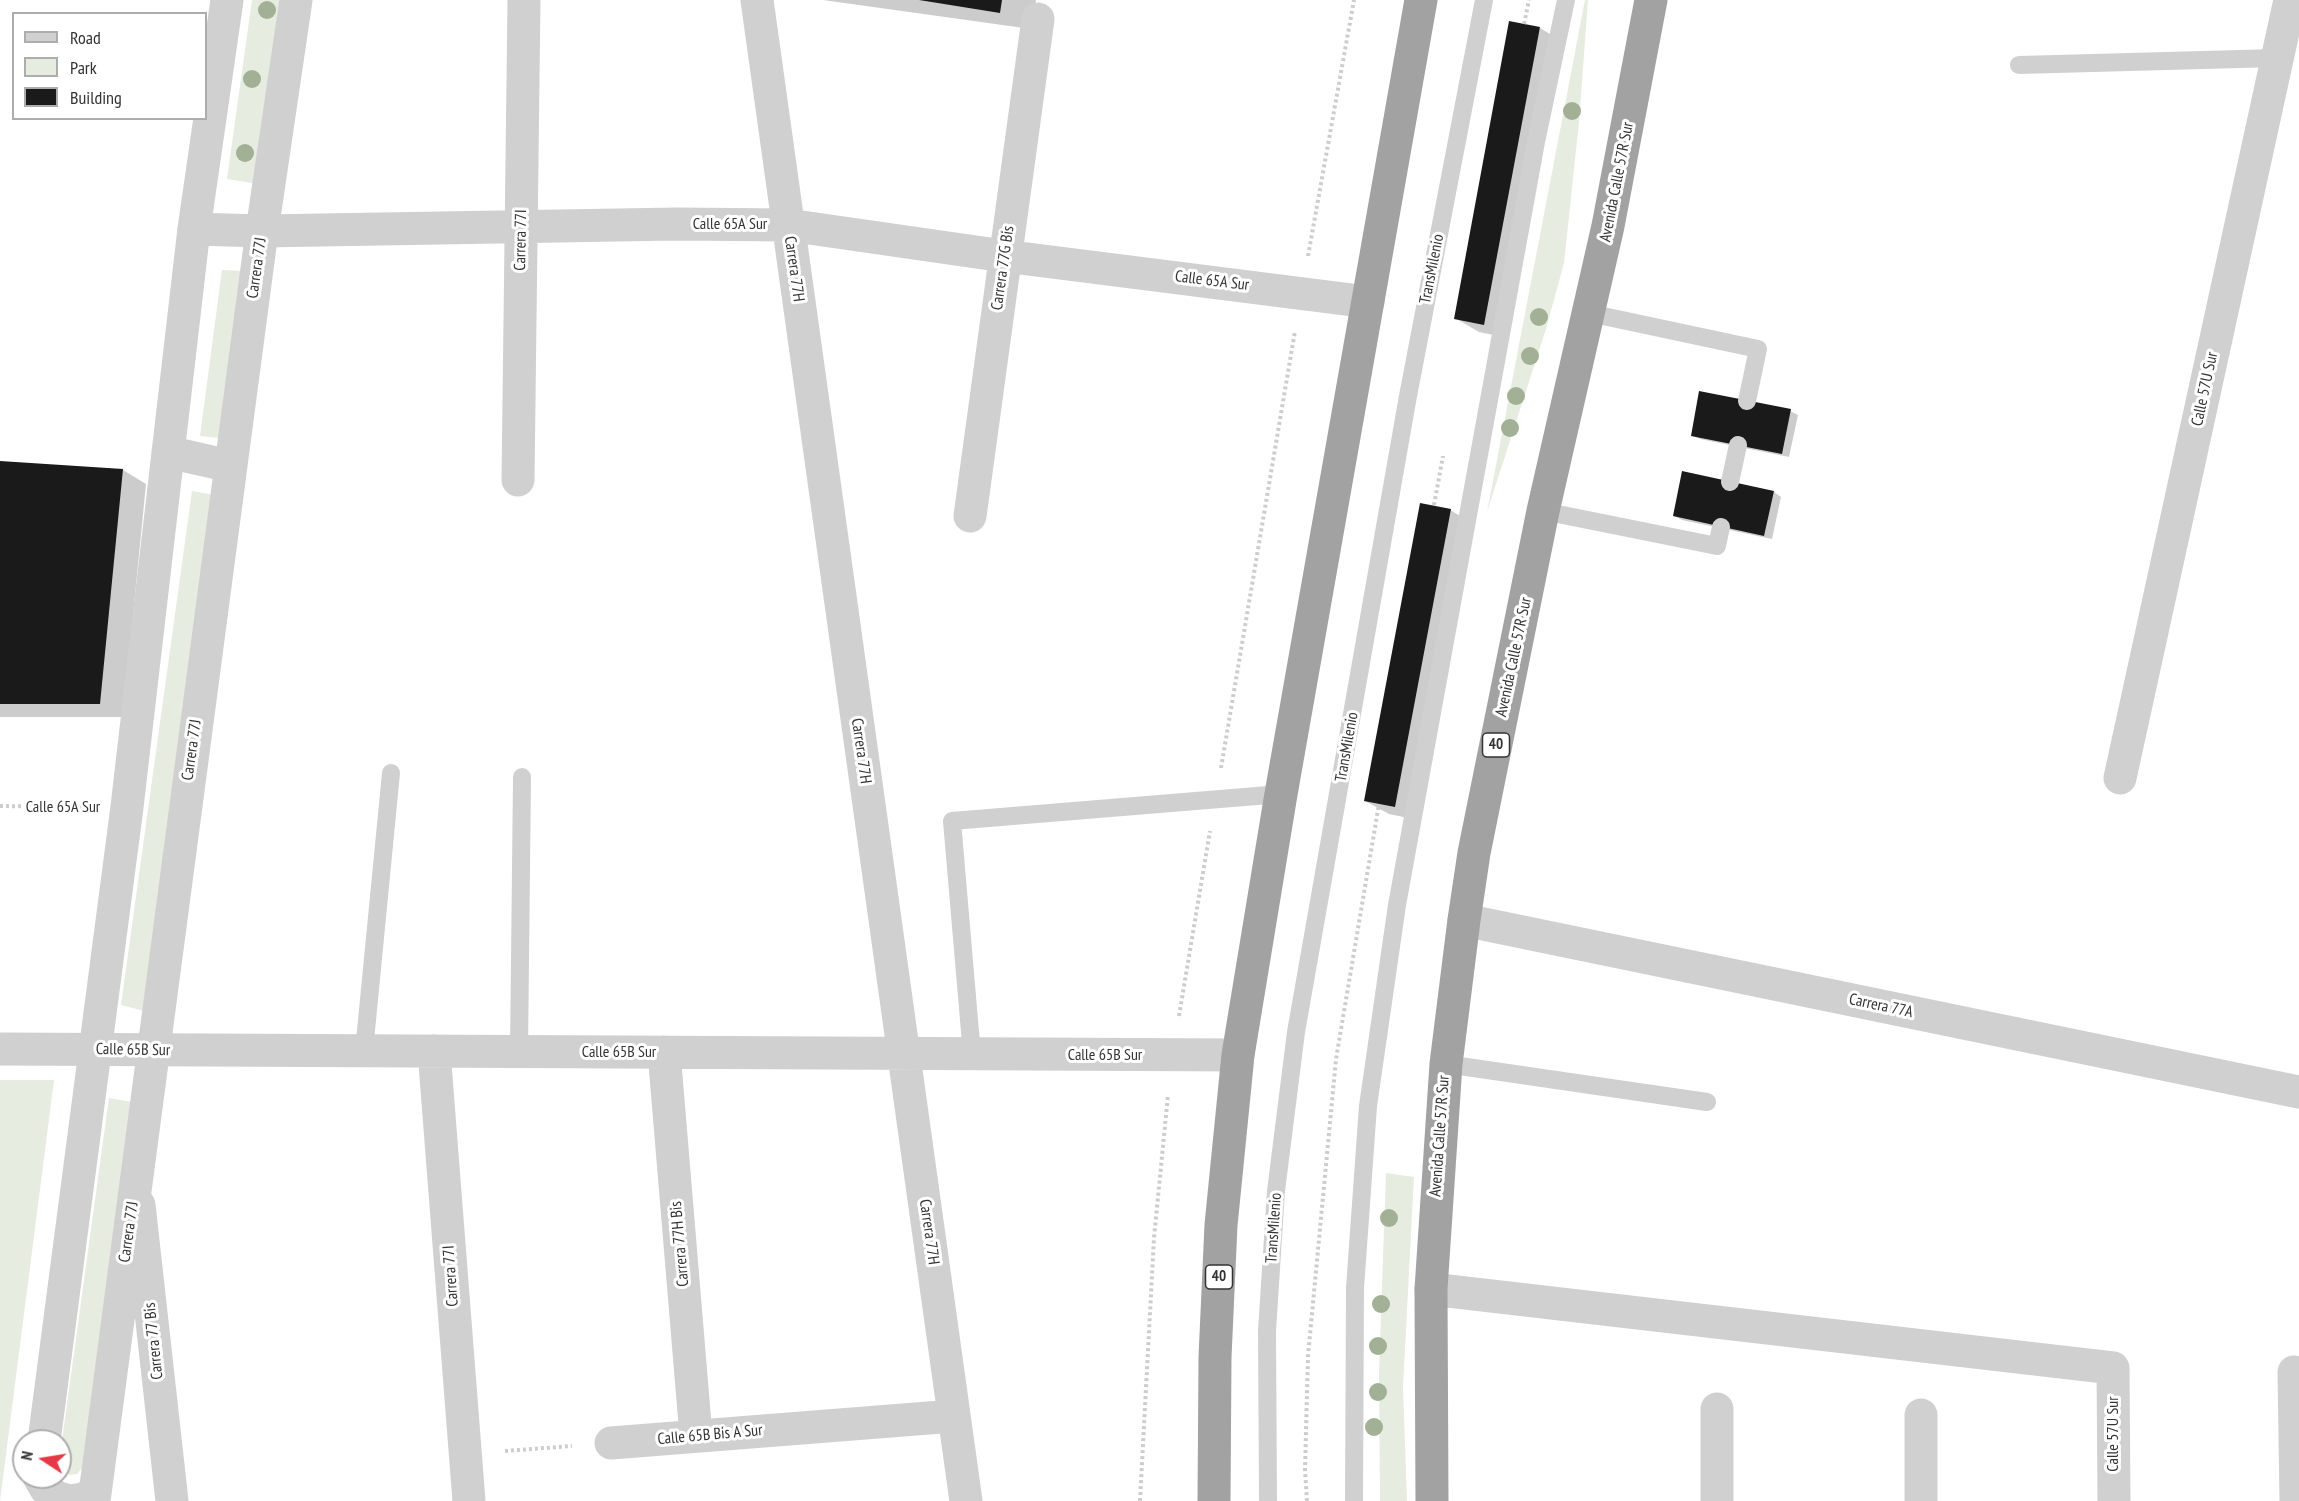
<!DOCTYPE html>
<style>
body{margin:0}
#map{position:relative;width:2299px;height:1501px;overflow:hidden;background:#fff;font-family:"PT Sans Narrow",sans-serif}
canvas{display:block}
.legend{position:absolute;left:12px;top:12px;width:195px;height:108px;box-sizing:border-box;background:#fff;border:2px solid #adadad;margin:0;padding:8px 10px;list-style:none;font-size:18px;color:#333}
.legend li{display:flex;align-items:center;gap:12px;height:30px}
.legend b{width:30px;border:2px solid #adadad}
.north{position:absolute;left:12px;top:1429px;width:60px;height:60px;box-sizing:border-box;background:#fff;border:2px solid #adadad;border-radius:50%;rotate:282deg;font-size:16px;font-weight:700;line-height:24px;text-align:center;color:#333}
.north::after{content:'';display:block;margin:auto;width:21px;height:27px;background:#e63946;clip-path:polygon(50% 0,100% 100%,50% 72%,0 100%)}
</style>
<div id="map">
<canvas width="2299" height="1501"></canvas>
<ul class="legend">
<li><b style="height:8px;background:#d0d0d0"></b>Road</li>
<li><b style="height:16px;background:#e6ecdf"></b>Park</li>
<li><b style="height:16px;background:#1a1a1a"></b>Building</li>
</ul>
<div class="north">N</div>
</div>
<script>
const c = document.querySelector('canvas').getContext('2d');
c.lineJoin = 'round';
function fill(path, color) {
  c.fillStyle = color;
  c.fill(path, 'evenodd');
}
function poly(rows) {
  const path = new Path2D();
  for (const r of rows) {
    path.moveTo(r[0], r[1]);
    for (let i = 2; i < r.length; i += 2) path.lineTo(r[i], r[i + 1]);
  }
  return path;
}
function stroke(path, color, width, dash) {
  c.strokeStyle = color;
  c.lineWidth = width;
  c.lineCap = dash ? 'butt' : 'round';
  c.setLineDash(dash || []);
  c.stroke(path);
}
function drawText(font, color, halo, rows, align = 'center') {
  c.font = font + ' "PT Sans Narrow",sans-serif';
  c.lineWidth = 6;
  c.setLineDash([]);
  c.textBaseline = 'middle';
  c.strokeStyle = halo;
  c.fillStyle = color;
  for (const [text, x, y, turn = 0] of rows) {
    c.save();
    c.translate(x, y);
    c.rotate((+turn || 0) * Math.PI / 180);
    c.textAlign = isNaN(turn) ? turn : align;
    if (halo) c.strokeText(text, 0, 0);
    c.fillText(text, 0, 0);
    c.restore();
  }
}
fill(poly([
 [252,0,284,0,258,184,227,179],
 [1585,0,1588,0,1579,122,1564,263,1546,329,1487,512],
 [222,270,244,271,219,438,200,436],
 [192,491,214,495,144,1011,121,1005],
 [0,1080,54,1080,0,1501],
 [109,1098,132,1102,82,1468,77,1474,70,1475,60,1468,60,1455],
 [1386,1173,1414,1177,1403,1387,1407,1501,1380,1501,1379,1372]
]), '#e6ecdf');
fill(poly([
 [823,0,1036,0,1031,29],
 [1540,28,1563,42,1508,338,1479,332,1455,318],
 [1790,411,1798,415,1789,457,1700,439,1692,435],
 [0,463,123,470,146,484,123,717,0,717],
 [1774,492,1781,497,1772,539,1682,520,1674,516],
 [1450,510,1474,524,1418,820,1389,814,1365,801]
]), '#0003');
fill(poly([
 [919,0,1002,0,1000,13],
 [1509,21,1540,27,1484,325,1454,319],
 [1699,391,1791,409,1782,454,1691,436],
 [0,461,123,469,100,704,0,704],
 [1682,471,1774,491,1764,536,1673,516],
 [1420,503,1451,509,1395,807,1364,801]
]), '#1a1a1a');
stroke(poly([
 [1524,24,1529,0],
 [1308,256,1354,0],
 [1434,505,1443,456],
 [1221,768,1295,331],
 [0,806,89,807],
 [1179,1016,1210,831],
 [505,1451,572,1446],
 [1140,1501,1154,1238,1168,1095],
 [1307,1501,1305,1470,1308,1356,1336,1059,1379,804]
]), '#cdcdcd', 4, [3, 3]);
stroke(poly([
 [2019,65,2277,58],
 [1589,313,1758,349,1747,401],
 [1730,482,1738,445],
 [1543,511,1717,546,1721,527],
 [364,1051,391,773],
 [519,1052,522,777],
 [972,1055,952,821,1281,794],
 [1446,1064,1707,1102],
 [1268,1501,1267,1331,1276,1191,1296,1032,1408,396,1484,0],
 [1354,1501,1355,1288,1368,1106,1397,905,1536,142,1566,0]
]), '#d0d0d0', 18);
stroke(poly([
 [757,0,966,1501],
 [194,229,262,231,677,224,788,225,1004,256,1368,302],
 [518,480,524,0],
 [970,516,1038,19],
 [2120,778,2290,0],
 [1464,920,2299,1092],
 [0,1049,1238,1055],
 [434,1051,469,1501],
 [664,1052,696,1436],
 [139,1205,172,1501],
 [1431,1289,2113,1368,2114,1501],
 [2294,1372,2296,1501],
 [1717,1409,1717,1501],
 [611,1443,954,1416],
 [1921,1501,1921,1415]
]), '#d0d0d0', 33);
stroke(poly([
 [168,452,230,466],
 [44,1441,127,807,194,229,227,0],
 [39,1477,46,1489,56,1497,69,1501,83,1499,95,1493],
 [94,1501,262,231,296,0]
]), '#d0d0d0', 33);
stroke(poly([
 [1214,1501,1215,1357,1221,1225,1238,1055,1281,794,1421,0],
 [1432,1501,1431,1289,1446,1064,1464,920,1474,853,1543,511,1608,226,1651,0]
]), '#a2a2a2', 33);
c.fillStyle = '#a2b095';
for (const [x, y] of [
 [267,10],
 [252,79],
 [1572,111],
 [245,153],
 [1539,317],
 [1530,356],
 [1516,396],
 [1510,428],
 [1389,1218],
 [1381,1304],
 [1378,1346],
 [1378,1392],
 [1374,1427]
]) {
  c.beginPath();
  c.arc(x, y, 9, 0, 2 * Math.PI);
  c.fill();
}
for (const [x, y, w] of [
 [1496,745,27],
 [1219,1277,27]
]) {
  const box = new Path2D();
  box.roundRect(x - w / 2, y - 12, w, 24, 4.5);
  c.fillStyle = '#fff';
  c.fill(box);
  stroke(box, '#333', 1.5);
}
drawText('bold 15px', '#333', null, [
 ["40",1496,745],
 ["40",1219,1277]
]);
drawText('16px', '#333', '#fff', [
 ["Avenida Calle 57R Sur",1617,182,-79],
 ["Calle 65A Sur",730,224],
 ["Carrera 77I",521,240,-89],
 ["Carrera 77J",257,268,-82],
 ["Carrera 77G Bis",1003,268,-82],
 ["Carrera 77H",794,269,82],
 ["TransMilenio",1432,269,-79],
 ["Calle 65A Sur",1212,281,7],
 ["Calle 57U Sur",2205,389,-78],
 ["Avenida Calle 57R Sur",1514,657,-78],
 ["TransMilenio",1347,747,-80],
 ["Carrera 77J",192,750,-82],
 ["Carrera 77H",861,751,82],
 ["Calle 65A Sur",63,807],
 ["Carrera 77A",1881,1006,12],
 ["Calle 65B Sur",133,1050,1],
 ["Calle 65B Sur",619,1052],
 ["Calle 65B Sur",1105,1055],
 ["Avenida Calle 57R Sur",1440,1136,-86],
 ["TransMilenio",1274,1228,-86],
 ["Carrera 77J",129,1232,-82],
 ["Carrera 77H",929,1232,82],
 ["Carrera 77H Bis",680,1244,-95],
 ["Carrera 77I",451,1276,-94],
 ["Carrera 77 Bis",154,1341,-96],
 ["Calle 57U Sur",2113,1434,-90],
 ["Calle 65B Bis A Sur",710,1435,-5]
]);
</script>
